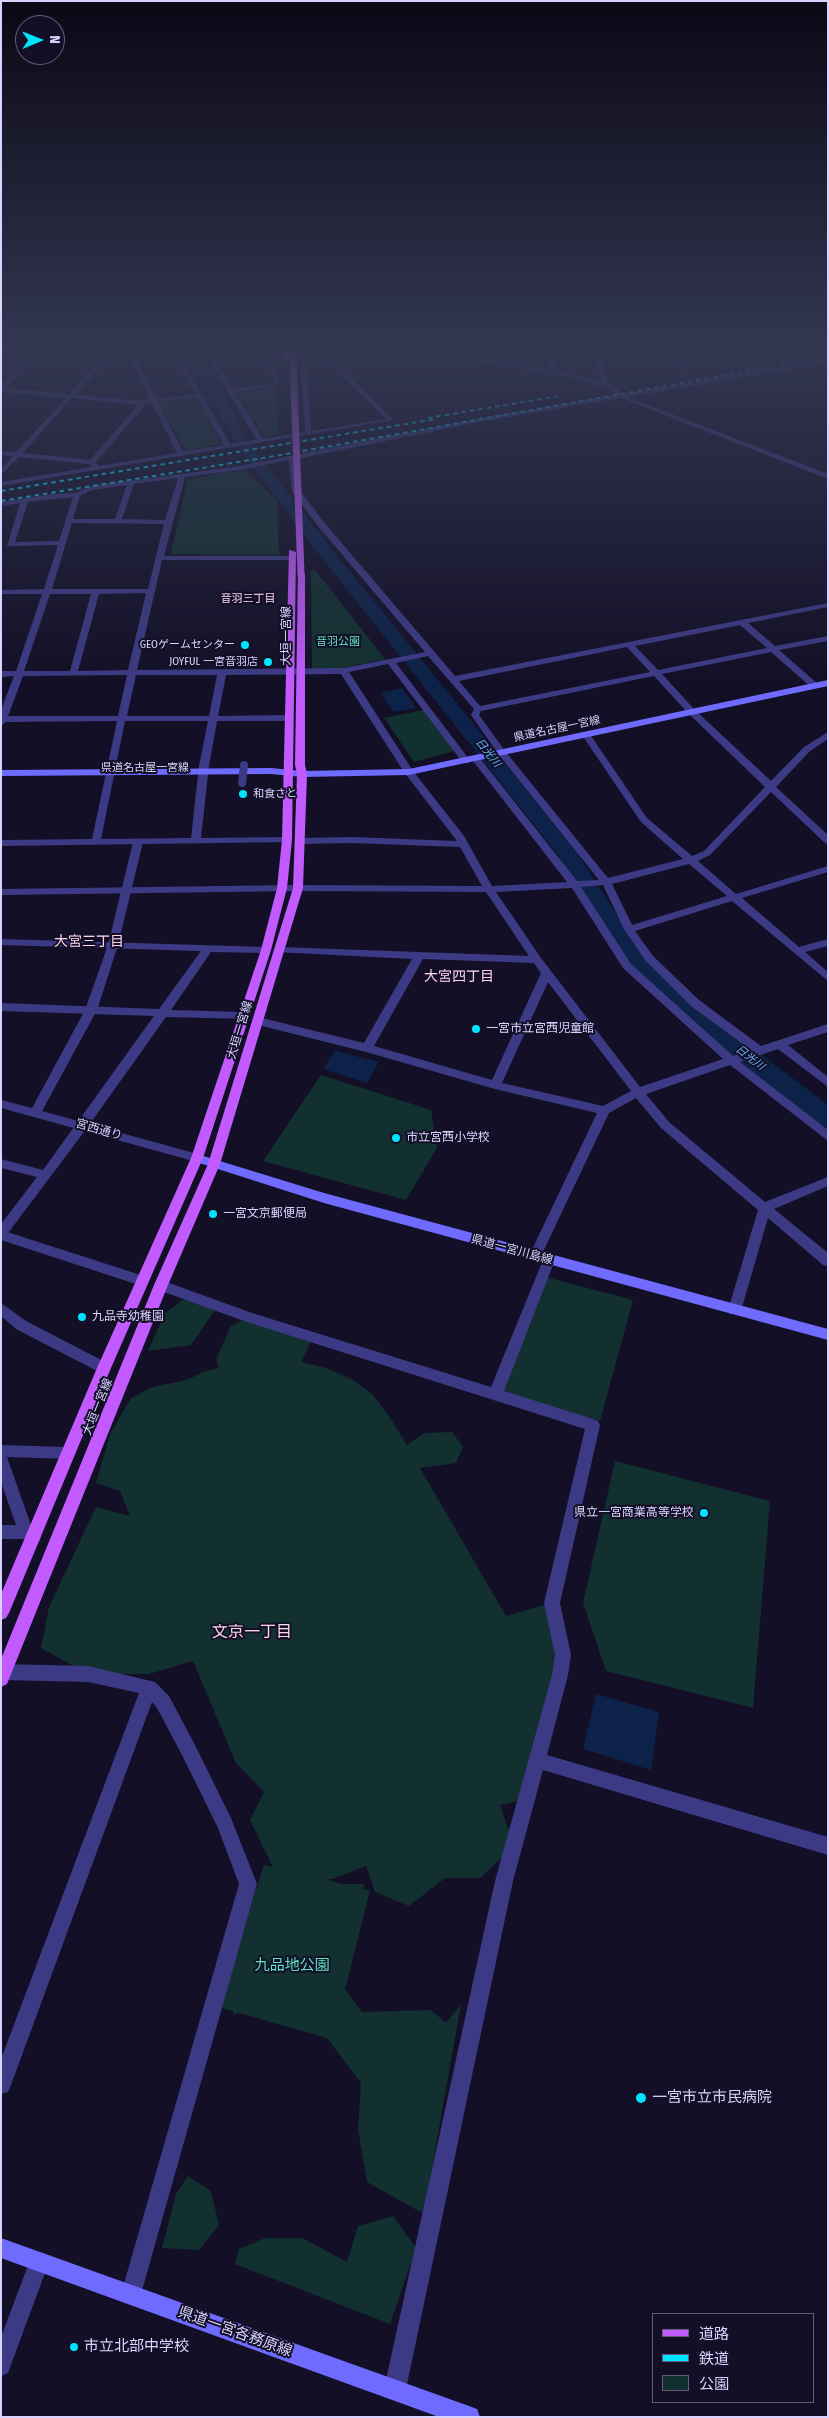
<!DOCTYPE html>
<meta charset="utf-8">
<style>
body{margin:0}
#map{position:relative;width:829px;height:2418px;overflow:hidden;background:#130f26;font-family:"Fira Sans Condensed","Noto Sans JP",sans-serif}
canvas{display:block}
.frame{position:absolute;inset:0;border:2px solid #d9d4ff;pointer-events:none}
.legend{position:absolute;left:652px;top:2313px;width:162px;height:90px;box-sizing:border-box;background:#130f26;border:1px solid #625e7d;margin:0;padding:6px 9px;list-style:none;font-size:15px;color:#d9d4ff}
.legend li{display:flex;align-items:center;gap:10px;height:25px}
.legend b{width:25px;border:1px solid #625e7d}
.north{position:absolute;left:15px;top:15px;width:50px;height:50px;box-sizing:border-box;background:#130f26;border:1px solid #625e7d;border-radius:50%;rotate:89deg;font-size:14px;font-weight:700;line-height:20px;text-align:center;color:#d9d4ff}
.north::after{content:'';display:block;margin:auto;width:18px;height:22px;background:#00e5ff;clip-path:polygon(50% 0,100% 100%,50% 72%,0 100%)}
</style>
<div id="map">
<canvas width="829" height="2418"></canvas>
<div class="frame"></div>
<ul class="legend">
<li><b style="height:6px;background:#c25bff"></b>道路</li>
<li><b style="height:6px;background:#00e5ff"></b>鉄道</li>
<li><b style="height:14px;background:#12302f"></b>公園</li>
</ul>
<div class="north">N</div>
</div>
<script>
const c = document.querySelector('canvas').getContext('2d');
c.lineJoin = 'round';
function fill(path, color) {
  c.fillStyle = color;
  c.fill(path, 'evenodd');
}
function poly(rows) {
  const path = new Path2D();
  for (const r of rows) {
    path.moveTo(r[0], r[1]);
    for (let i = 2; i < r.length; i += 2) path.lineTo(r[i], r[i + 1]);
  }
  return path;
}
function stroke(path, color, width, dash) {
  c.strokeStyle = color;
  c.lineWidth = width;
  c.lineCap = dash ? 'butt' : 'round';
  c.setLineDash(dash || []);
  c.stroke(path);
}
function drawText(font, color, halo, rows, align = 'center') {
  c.font = font + ' "Fira Sans Condensed","Noto Sans JP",sans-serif';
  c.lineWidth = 4;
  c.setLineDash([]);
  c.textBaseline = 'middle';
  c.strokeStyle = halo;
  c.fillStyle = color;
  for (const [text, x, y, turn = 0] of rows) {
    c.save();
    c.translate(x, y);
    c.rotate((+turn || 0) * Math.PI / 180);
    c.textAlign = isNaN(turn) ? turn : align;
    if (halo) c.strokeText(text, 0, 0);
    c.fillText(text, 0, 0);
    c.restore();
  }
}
fill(poly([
 [276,387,278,434,264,437,237,392],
 [197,398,218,436,220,444,186,451,158,402],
 [245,470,277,501,279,555,171,554,188,479],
 [311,570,315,570,385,659,343,668,312,669],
 [428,709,458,750,414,762,384,718],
 [321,1075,431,1110,437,1148,406,1200,263,1161],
 [538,1275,633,1300,600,1421,498,1392],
 [188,1296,218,1306,191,1345,148,1351,165,1313],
 [249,1317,313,1337,301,1362,326,1368,353,1380,372,1394,389,1416,407,1445,424,1433,452,1432,463,1447,456,1463,420,1468,506,1616,552,1603,563,1655,527,1799,500,1805,514,1846,480,1878,445,1878,409,1906,375,1892,366,1866,332,1879,325,1879,342,1884,364,1884,363,1889,370,1890,345,1989,362,2012,431,2010,446,2023,461,2004,424,2214,367,2182,358,2129,361,2083,327,2038,239,2013,234,2015,233,2011,218,2007,264,1865,273,1867,250,1820,264,1792,236,1763,193,1661,149,1674,88,1674,41,1648,49,1607,96,1507,130,1516,120,1491,96,1483,110,1434,131,1398,153,1387,187,1380,205,1371,219,1368,216,1359,231,1326],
 [615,1461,770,1501,753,1708,606,1671,583,1603],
 [188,2176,211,2191,219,2225,199,2250,162,2248,176,2194],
 [393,2216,416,2248,390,2324,235,2264,239,2249,265,2238,302,2238,347,2262,358,2226]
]), '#12302f');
fill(poly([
 [402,688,416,708,394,712,380,693],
 [335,1051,379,1062,367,1083,323,1069],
 [596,1694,659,1712,651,1770,583,1749]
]), '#0c2248');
fill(poly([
 [184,348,196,348,250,444,330,547,574,848,630,935,653,967,700,1008,828,1105,828,1127,819,1124,684,1018,637,977,610,939,558,855,318,553,239,448,184,348]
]), '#0c2248');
fill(poly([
 [40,348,47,348,5,388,69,394,111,348,131,348,157,399,195,394,169,348,175,348,230,444,257,440,202,348,208,348,233,389,272,384,273,374,256,348,262,348,279,374,278,385,235,392,263,439,305,432,300,358,291,351,293,348,306,357,311,431,386,419,314,348,321,348,394,420,1,486,1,482,92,467,90,464,19,457,1,475,1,469,13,456,1,455,1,451,16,452,66,398,1,392,1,385,40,348],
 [126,350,150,399,142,401,76,395,115,352,126,350],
 [197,397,224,445,183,452,158,402,197,397],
 [72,398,138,405,90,460,23,453,72,398],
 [152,403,177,453,99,466,96,462,146,404,152,403],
 [403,348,418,348,550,370,545,348,551,348,557,371,602,382,592,348,598,348,608,381,623,394,828,359,828,363,627,397,828,474,828,479,621,398,480,422,296,459,299,489,323,521,455,676,828,603,828,607,748,623,775,646,828,636,828,641,779,650,818,684,818,688,812,688,771,652,662,674,694,709,771,781,804,747,828,732,828,739,810,751,776,787,828,835,828,844,825,843,771,792,710,855,698,861,736,894,828,866,828,872,742,898,799,947,828,939,828,946,805,952,828,972,828,981,732,901,635,931,653,956,699,1000,761,1046,828,1024,828,1032,788,1045,828,1077,828,1087,778,1049,740,1062,828,1130,828,1141,730,1065,646,1094,669,1122,765,1202,828,1177,828,1186,774,1209,828,1253,828,1266,823,1265,768,1218,740,1314,730,1314,728,1310,758,1210,661,1128,636,1098,609,1113,541,1256,540,1260,535,1261,530,1260,529,1256,597,1113,495,1089,366,1052,254,1024,252,1021,258,1017,364,1043,412,959,275,952,275,948,279,947,529,956,486,892,298,891,1,895,1,889,298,885,482,886,460,847,352,843,300,844,295,841,300,838,352,837,457,841,404,772,341,674,226,675,218,716,289,715,293,718,289,721,217,721,209,766,201,838,287,837,290,838,290,842,1,846,1,840,92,839,117,721,6,722,1,726,1,710,14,676,1,677,1,671,16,671,42,594,1,594,1,590,44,589,58,545,7,546,20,503,1,506,1,502,52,494,76,493,90,486,240,466,480,418,617,395,606,386,596,385,571,377,403,348],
 [289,460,292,491,317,525,425,652,344,668,137,670,162,560,292,560,296,558,292,556,164,556,185,477,240,470,289,460],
 [178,478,165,520,122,519,134,484,178,478],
 [127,485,115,519,73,519,80,496,92,490,127,485],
 [73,497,59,541,15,542,28,502,73,497],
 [72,523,164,524,148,589,52,589,72,523],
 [146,593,128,670,78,671,99,594,146,593],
 [50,594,91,594,70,671,24,671,50,594],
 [740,625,767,648,658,670,635,646,740,625],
 [627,647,650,672,480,706,459,681,627,647],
 [428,656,474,709,471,715,499,755,599,880,577,881,479,757,476,756,473,757,473,761,567,882,492,886,464,836,413,771,349,672,388,664,463,763,469,763,469,759,396,663,428,656],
 [127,675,118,716,8,716,23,676,127,675],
 [136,675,217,675,209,716,127,716,136,675],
 [654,676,688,713,765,787,704,851,692,856,647,818,589,733,583,733,582,735,641,822,683,859,608,878,505,751,479,715,481,711,654,676],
 [125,721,208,721,199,766,191,838,101,839,125,721],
 [689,864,727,896,632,925,612,884,689,864],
 [603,885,624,929,645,960,691,1006,751,1050,733,1056,631,964,581,887,603,885],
 [572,888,623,968,723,1059,640,1087,541,958,496,892,572,888],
 [423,959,534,963,541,973,492,1080,374,1046,423,959],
 [548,982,631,1091,603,1106,502,1083,548,982],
 [677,348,683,348,689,370,684,369,677,348],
 [740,348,746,348,747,350,742,351,740,348],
 [1,939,266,947,271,950,266,953,211,952,171,1010,244,1012,248,1013,250,1016,248,1019,166,1017,87,1128,5,1237,1,1239,1,1224,37,1177,1,1168,1,1159,43,1170,154,1016,1,1011,1,1003,159,1009,201,951,1,945,1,939],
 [549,1255,554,1256,555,1260,504,1391,593,1419,598,1421,600,1425,560,1603,571,1655,568,1675,547,1755,828,1837,828,1855,543,1770,513,1881,406,2389,403,2397,395,2400,387,2397,384,2389,495,1881,552,1675,555,1655,544,1603,585,1429,244,1321,156,1289,154,1285,156,1281,161,1280,252,1313,491,1387,543,1260,544,1256,549,1255],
 [1,1303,26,1321,109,1364,111,1368,109,1372,104,1374,99,1372,16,1329,1,1316,1,1303],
 [1,1445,67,1447,72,1449,74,1453,72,1457,67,1459,7,1457,32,1528,39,1532,41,1537,39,1542,34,1544,24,1539,1,1539,1,1525,16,1525,1,1482,1,1445],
 [1,1664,88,1666,155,1682,169,1696,195,1745,231,1818,257,1884,141,2294,138,2301,131,2304,124,2301,121,2294,239,1884,218,1828,183,1757,157,1708,152,1702,11,2085,8,2092,1,2094,1,2059,139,1693,88,1682,1,1680,1,1664],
 [39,2252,46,2255,49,2262,8,2373,1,2376,1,2337,32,2255,39,2252]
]), '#3d3a85');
fill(poly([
 [138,839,143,842,118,945,97,1010,42,1111,201,1155,203,1158,201,1161,197,1162,1,1108,1,1100,32,1108,85,1010,108,945,133,842,138,839],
 [1,1230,147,1277,149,1281,147,1285,142,1286,1,1240,1,1230]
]), '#3d3a85');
fill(poly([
 [828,680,828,686,409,775,302,777,271,774,1,776,1,770,271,768,302,771,409,769,828,680],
 [197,1154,324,1193,828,1329,828,1340,324,1203,193,1161,191,1158,193,1155,197,1154],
 [1,2238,469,2406,477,2409,480,2417,439,2417,1,2258,1,2238]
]), '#6f6bff');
fill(poly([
 [284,348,290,348,289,360,286,362,283,360,284,348],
 [289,550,296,552,292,840,287,888,271,950,203,1158,111,1368,9,1613,6,1618,1,1620,1,1594,97,1368,191,1158,261,950,277,888,282,840,289,550],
 [298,572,305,574,305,765,307,774,303,888,220,1164,168,1285,9,1679,7,1684,1,1687,1,1659,154,1285,208,1164,293,888,297,774,295,765,298,572]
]), '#c25bff');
stroke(poly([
 [1,352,13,348],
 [428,418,559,396],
 [1,491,436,419],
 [1,501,269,457,828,357]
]), '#00e5ff', 2, [4.5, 4]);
stroke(poly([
 [242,783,244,765]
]), '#3d3a85', 8);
stroke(poly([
 [293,359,301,574]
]), '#c25bff', 7);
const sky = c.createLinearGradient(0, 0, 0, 687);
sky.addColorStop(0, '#0a0815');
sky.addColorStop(0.51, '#333752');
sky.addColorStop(1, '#33375200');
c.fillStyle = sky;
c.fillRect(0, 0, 829, 687);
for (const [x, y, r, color] of [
 [245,645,5,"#00e5ff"],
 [268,662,5,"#00e5ff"],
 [243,794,5,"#00e5ff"],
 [476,1029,5,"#00e5ff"],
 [396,1138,5,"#00e5ff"],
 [213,1214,5,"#00e5ff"],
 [82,1317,5,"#00e5ff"],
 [704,1513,5,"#00e5ff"],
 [641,2098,6,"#00e5ff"],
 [74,2347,5,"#00e5ff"]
]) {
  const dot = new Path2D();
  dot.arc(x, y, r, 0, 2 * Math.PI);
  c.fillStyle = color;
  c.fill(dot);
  stroke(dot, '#130f26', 2);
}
drawText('11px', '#ffd6f0', '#130f26', [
 ["音羽三丁目",248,599]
]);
drawText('11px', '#5fe0c0', '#130f26', [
 ["音羽公園",338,642]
]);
drawText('11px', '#d9d4ff', '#130f26', [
 ["GEOゲームセンター",235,645],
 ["JOYFUL 一宮音羽店",258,662],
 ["和食さと",253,794,"left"]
], 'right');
drawText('11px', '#d9d4ff', '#130f26', [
 ["県道名古屋一宮線",557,729,-12],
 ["県道名古屋一宮線",145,768]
]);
drawText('italic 11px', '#62b6ff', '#130f26', [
 ["日光川",488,753,51],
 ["日光川",750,1058,38]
]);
drawText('12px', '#d9d4ff', '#130f26', [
 ["大垣一宮線",287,636,-90],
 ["大垣一宮線",240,1030,-73],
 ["宮西通り",99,1130,16],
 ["県道一宮川島線",512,1250,15],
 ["大垣一宮線",98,1407,-68]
]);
drawText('12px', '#d9d4ff', '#130f26', [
 ["一宮市立宮西児童館",486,1029],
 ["市立宮西小学校",406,1138],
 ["一宮文京郵便局",223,1214],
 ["九品寺幼稚園",92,1317],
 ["県立一宮商業高等学校",694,1513,"right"]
], 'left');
drawText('14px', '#ffd6f0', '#130f26', [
 ["大宮三丁目",89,942],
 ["大宮四丁目",459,977]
]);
drawText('15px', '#5fe0c0', '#130f26', [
 ["九品地公園",292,1966]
]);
drawText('15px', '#d9d4ff', '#130f26', [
 ["一宮市立市民病院",652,2098],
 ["市立北部中学校",84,2347]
], 'left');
drawText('15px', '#d9d4ff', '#130f26', [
 ["県道一宮各務原線",235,2332,20]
]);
drawText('16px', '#ffd6f0', '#130f26', [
 ["文京一丁目",252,1633]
]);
</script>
